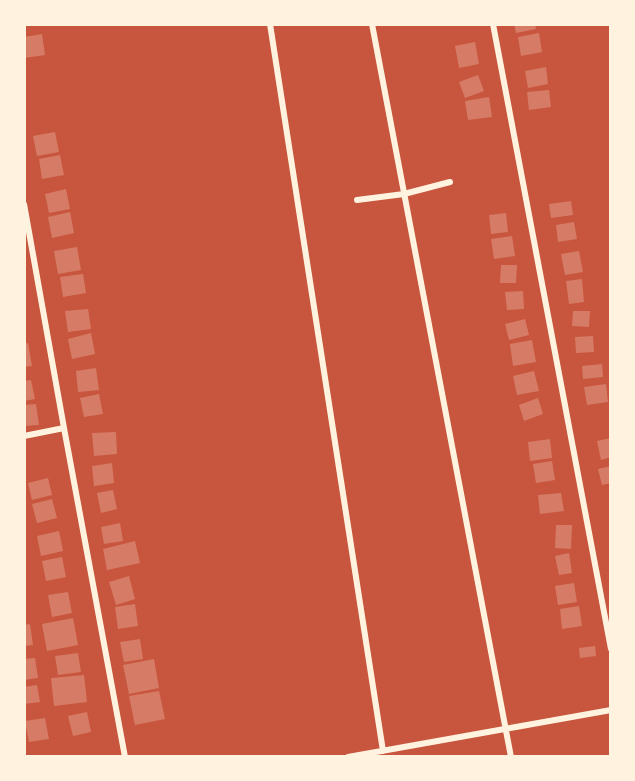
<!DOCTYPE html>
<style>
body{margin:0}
#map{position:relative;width:635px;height:781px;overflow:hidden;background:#c8553d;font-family:"Asap Condensed",sans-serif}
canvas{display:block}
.frame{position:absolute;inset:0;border:26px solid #fff3e0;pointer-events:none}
</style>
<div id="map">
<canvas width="635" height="781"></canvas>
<div class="frame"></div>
</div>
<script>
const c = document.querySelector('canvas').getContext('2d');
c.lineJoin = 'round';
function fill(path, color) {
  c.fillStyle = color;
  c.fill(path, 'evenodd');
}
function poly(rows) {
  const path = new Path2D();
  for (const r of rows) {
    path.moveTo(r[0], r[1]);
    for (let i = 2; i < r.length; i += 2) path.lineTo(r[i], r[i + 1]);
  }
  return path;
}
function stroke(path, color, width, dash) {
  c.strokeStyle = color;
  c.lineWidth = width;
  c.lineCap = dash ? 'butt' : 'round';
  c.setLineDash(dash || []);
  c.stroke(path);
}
fill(poly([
 [514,24,535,24,536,29,516,33],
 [539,33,542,52,521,56,518,37],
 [42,34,45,55,24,58,24,37],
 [475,42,479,64,459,68,455,46],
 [546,67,548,84,528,88,525,71],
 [478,75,484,91,465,98,459,82],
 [549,90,551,107,529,110,527,92],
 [489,97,492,117,468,120,465,101],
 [55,132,59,152,37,156,33,136],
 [60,155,64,175,42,179,39,159],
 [66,189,70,209,49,213,45,194],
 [571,201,573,215,551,218,549,204],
 [70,212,74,233,52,238,48,217],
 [506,213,508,232,491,234,489,215],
 [574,222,577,239,558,242,556,225],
 [512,236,515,256,494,259,491,239],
 [77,247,81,270,58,274,54,251],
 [579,251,583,272,565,275,561,254],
 [501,265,517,265,516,283,500,283],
 [83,274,86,293,63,297,60,277],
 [582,279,584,302,569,304,566,281],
 [523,291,524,309,507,310,505,292],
 [88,309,91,329,68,332,65,311],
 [573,311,590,311,589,327,572,326],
 [525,319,529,335,509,340,505,324],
 [91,333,95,354,72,359,68,339],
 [593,336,594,352,576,353,575,337],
 [532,340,536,362,513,366,510,344],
 [28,343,32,366,24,367,24,344],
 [602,364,603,377,583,379,582,366],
 [96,368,99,390,78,392,76,371],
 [534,371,539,391,517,395,513,376],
 [31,380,35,399,24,401,24,381],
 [606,384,608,402,587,405,584,387],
 [99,394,103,414,84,417,80,398],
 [538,398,543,414,524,421,519,405],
 [36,404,39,425,24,426,24,405],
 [116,432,117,454,94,456,92,433],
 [611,438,611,457,601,460,597,441],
 [550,439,552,458,530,461,528,442],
 [552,461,555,480,536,483,533,464],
 [112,463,114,483,94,486,92,466],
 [611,466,611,483,602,485,598,469],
 [48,478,52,495,32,500,28,483],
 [113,490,117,509,101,513,97,493],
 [561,493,564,511,540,514,538,495],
 [52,499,57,518,37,523,32,504],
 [120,523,123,541,104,544,101,527],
 [556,525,572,525,571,549,555,548],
 [59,531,63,551,41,556,37,536],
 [135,541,140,563,107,570,103,549],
 [569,553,572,573,559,575,555,556],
 [62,557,66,577,46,581,42,561],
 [129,576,135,599,116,605,109,582],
 [574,583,577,602,558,605,555,586],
 [68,592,72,613,52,617,48,595],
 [135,604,138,626,118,629,115,607],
 [579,606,582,626,562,629,560,609],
 [73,618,78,645,47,651,42,624],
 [30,624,33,645,24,646,24,625],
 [140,639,143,659,124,662,120,642],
 [595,646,596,656,580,658,579,648],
 [78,653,81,672,58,675,55,656],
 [35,658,38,678,24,680,24,659],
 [154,659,159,688,129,694,123,665],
 [84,675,87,702,54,706,51,678],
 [37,685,40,702,24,704,24,687],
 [159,691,165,719,135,725,129,696],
 [87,712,91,732,73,736,68,716],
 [45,718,49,739,29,742,25,721]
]), '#d67c66');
stroke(poly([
 [270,24,383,751],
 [372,24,511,757],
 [493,24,611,649],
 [357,200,404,194,450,182],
 [24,204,64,428,24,436],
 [64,428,125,757],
 [348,757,611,710]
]), '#fff3e0', 6);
</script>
